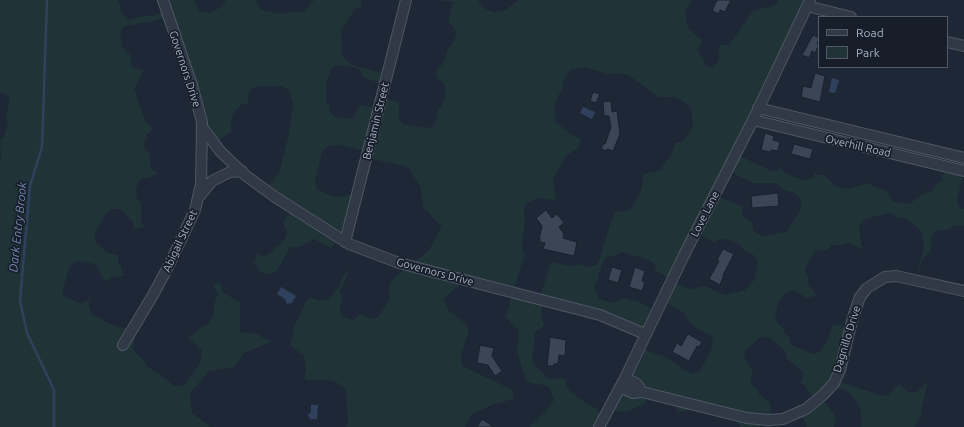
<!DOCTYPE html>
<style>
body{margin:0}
#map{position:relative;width:964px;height:427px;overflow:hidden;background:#1e2735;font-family:Ubuntu,sans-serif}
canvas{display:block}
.legend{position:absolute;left:818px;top:16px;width:130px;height:52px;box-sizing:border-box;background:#171e2a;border:1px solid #525a67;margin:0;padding:5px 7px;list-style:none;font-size:12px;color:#abb3c3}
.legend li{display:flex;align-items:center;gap:8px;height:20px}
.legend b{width:20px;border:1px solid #525a67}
</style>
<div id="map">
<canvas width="964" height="427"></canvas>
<ul class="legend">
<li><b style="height:5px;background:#313946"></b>Road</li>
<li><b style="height:11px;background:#203336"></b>Park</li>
</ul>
</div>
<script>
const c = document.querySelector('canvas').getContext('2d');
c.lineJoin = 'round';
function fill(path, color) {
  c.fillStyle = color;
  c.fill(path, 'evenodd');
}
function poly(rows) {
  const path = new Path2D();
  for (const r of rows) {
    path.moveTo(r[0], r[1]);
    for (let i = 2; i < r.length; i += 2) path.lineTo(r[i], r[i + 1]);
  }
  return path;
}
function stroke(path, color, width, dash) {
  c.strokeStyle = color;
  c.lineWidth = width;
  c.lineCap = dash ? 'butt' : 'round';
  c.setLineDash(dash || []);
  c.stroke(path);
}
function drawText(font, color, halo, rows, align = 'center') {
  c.font = font + ' Ubuntu,sans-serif';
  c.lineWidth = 3.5;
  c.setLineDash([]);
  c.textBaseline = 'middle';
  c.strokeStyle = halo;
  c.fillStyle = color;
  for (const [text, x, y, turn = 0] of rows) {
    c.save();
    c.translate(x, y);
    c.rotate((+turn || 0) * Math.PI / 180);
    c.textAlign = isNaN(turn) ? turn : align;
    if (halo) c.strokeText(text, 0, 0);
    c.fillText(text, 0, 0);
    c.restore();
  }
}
fill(poly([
 [0,0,118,0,122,13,128,20,144,16,152,16,163,12,163,0,194,0,198,9,202,12,211,13,222,6,226,0,256,0,258,6,262,10,283,14,291,11,298,12,305,11,314,0,361,0,361,7,355,9,342,29,341,35,342,56,352,65,383,73,383,84,362,77,361,71,356,68,340,65,332,68,327,80,326,101,329,105,330,112,336,117,349,119,354,117,360,105,378,109,382,98,399,102,399,119,404,124,425,128,431,127,435,124,438,110,441,107,445,97,445,85,437,78,436,69,443,64,448,48,452,44,456,35,454,27,448,23,453,2,439,0,478,0,484,8,493,12,505,10,519,0,692,0,685,12,688,28,703,41,697,50,707,66,712,68,718,61,720,45,729,45,753,11,775,5,778,0,809,0,740,156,772,171,777,171,782,166,783,171,787,174,804,180,812,178,816,172,816,175,825,175,835,186,846,189,868,183,873,186,888,192,893,201,909,204,927,191,931,192,937,183,941,182,946,165,964,171,957,200,960,208,964,209,964,226,954,226,948,230,937,230,932,235,931,250,922,261,916,278,924,247,921,231,906,218,898,218,889,213,866,219,859,226,862,249,849,243,841,245,832,245,827,251,818,250,813,254,805,269,806,274,808,277,808,285,817,295,807,298,793,290,785,294,778,302,775,318,779,325,784,329,784,333,789,337,790,343,794,346,813,354,819,352,825,345,833,324,849,329,835,380,882,396,889,394,899,384,908,392,917,392,928,381,921,411,922,415,916,423,915,427,861,427,862,420,859,405,848,391,831,386,821,397,836,417,834,427,807,427,801,412,815,400,804,385,800,383,803,377,803,372,787,359,785,351,771,338,761,337,745,351,744,358,753,371,751,381,751,385,757,389,759,394,770,402,771,417,761,419,760,427,740,427,733,414,704,406,676,413,678,401,649,393,645,403,629,411,618,412,609,403,639,345,648,351,664,356,691,374,700,371,711,350,713,341,711,336,690,324,684,313,663,300,672,281,689,289,705,286,725,295,745,290,754,280,758,263,755,256,746,252,740,245,729,240,719,239,715,243,703,236,695,233,671,279,656,271,655,265,649,260,622,252,615,256,607,257,602,264,600,272,599,272,598,280,594,286,599,299,613,303,624,298,639,302,655,311,645,331,544,301,541,314,544,326,535,332,532,361,547,378,566,379,566,387,571,392,589,405,598,409,605,427,529,427,544,413,554,400,548,386,531,383,525,379,517,350,519,331,505,316,507,313,513,290,469,279,455,288,444,299,448,310,465,323,469,331,461,354,462,366,513,390,513,399,495,404,473,413,465,427,346,427,348,423,346,390,336,382,329,380,307,380,304,377,306,370,304,356,290,345,295,324,304,306,309,297,318,300,328,300,338,288,341,280,348,269,348,274,340,291,343,299,340,305,340,313,346,318,354,320,360,314,372,319,377,318,388,303,390,297,389,287,391,281,429,250,442,226,433,219,429,212,424,209,420,186,409,169,405,166,367,158,367,152,341,145,327,147,322,152,315,182,317,189,331,196,338,197,349,195,356,197,345,239,338,238,331,248,314,239,300,247,290,247,277,271,268,274,260,272,256,265,254,264,257,253,262,256,267,255,285,239,287,231,283,223,293,208,266,188,279,173,288,137,293,106,289,90,281,86,260,86,252,88,248,96,249,103,241,105,232,115,231,132,215,143,202,128,166,17,149,22,124,26,120,34,123,48,130,55,132,66,137,69,144,70,134,89,146,122,153,128,147,135,144,144,145,149,149,152,151,169,158,173,151,177,141,179,136,188,137,199,141,202,141,223,145,227,134,229,132,221,120,209,111,209,104,217,95,233,95,242,109,254,118,255,118,263,121,266,123,274,125,276,115,277,110,278,107,282,100,275,99,269,94,264,79,261,73,263,69,268,63,289,64,296,79,303,85,302,90,297,89,306,92,314,110,324,131,330,135,337,133,350,144,361,148,367,165,378,174,386,184,385,200,363,202,351,187,336,194,334,200,327,207,325,214,316,214,305,218,293,213,284,220,283,223,292,240,303,240,332,257,334,271,342,244,353,234,367,209,371,192,391,190,397,192,413,211,427,0,427,0,163,1,159,0,140,4,137,8,124,6,116,9,102,9,98,5,94,0,92],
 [586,68,604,73,607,75,620,73,630,76,659,97,673,97,681,100,691,108,693,124,690,131,682,142,675,143,671,155,659,171,643,174,643,182,639,196,629,210,614,212,598,264,590,267,579,264,572,266,551,262,540,297,514,289,525,254,522,251,522,246,525,218,524,214,524,206,529,202,539,198,556,200,553,180,565,157,579,147,581,140,569,133,556,122,554,108,558,96,562,91,563,81,572,69],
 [731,172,752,183,774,183,779,185,783,190,795,193,801,199,800,211,786,232,762,236,754,232,752,222,743,216,742,206,715,195]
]), '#203336');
fill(poly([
 [832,78,839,80,835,93,829,92],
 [583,107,595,112,592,119,580,113],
 [281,287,296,296,292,303,287,304,285,299,277,294],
 [311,405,318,405,317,419,310,419,308,415,311,412]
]), '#30415d');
stroke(poly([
 [47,0,42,147,30,186,20,301,27,333,54,390,54,427]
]), '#30415d', 2.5);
const building = poly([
 [717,0,731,0,725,12,720,10,719,14,712,11,717,0],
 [813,35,819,38,817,44,819,45,815,53,812,51,809,58,802,55,813,35],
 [815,73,825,76,820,102,801,97,803,86,811,88,815,73],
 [593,92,600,94,596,103,590,101,593,92],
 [611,101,612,112,617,111,620,134,613,151,607,149,607,151,601,149,603,144,605,144,611,127,609,116,604,116,603,102,611,101],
 [765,133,774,136,773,140,780,142,778,151,771,150,770,152,761,150,765,133],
 [794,144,813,149,810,159,791,154,794,144],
 [778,193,779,206,752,208,751,196,778,193],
 [546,210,552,218,557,214,564,223,559,227,564,234,563,238,577,242,574,256,543,249,545,243,540,242,540,239,539,239,542,226,536,218,546,210],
 [723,249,734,254,723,275,724,275,720,285,709,279,719,261,717,260,723,249],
 [612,267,622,270,618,283,608,280,612,267],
 [635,267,645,271,642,281,645,282,642,291,629,287,635,267],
 [688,334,702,342,699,347,697,346,689,361,672,352,677,343,681,346,688,334],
 [550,337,566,340,565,356,559,355,558,364,554,364,554,366,547,366,550,337],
 [480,345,494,348,492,356,502,371,495,376,488,365,477,363,480,345],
 [482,419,494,427,477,427,482,419]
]);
fill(building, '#3a4556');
stroke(building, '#19202c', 1);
const minor = poly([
 [163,0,192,85,202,122,202,127,220,151,245,175,275,197,349,244,399,263,600,315,645,334],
 [807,6,851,17],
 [947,42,964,46],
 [758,108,964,158],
 [753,120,964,171],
 [198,198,212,181,230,172,242,171],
 [345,242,406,0],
 [123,345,153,295,168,267,195,210,201,184,202,127],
 [625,378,637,384,642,392],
 [620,387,633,393,642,392,747,418,768,420,783,419,806,409,824,394,834,383,840,370,853,317,860,297,867,288,885,277,896,276,964,291],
 [599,427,625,378,684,255,753,120,810,0]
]);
stroke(minor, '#4f5664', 12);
stroke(minor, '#313946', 10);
drawText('11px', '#abb3c3', '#171e2a', [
 ["Governors Drive",185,69,72],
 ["Benjamin Street",376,121,-76],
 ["Overhill Road",858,146,13],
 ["Love Lane",705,214,-63],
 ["Abigail Street",180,241,-65],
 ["Governors Drive",435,272,15],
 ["Dagnillo Drive",847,339,-73]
]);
drawText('italic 12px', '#7288ad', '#171e2a', [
 ["Dark Entry Brook",18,227,-84]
]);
</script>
